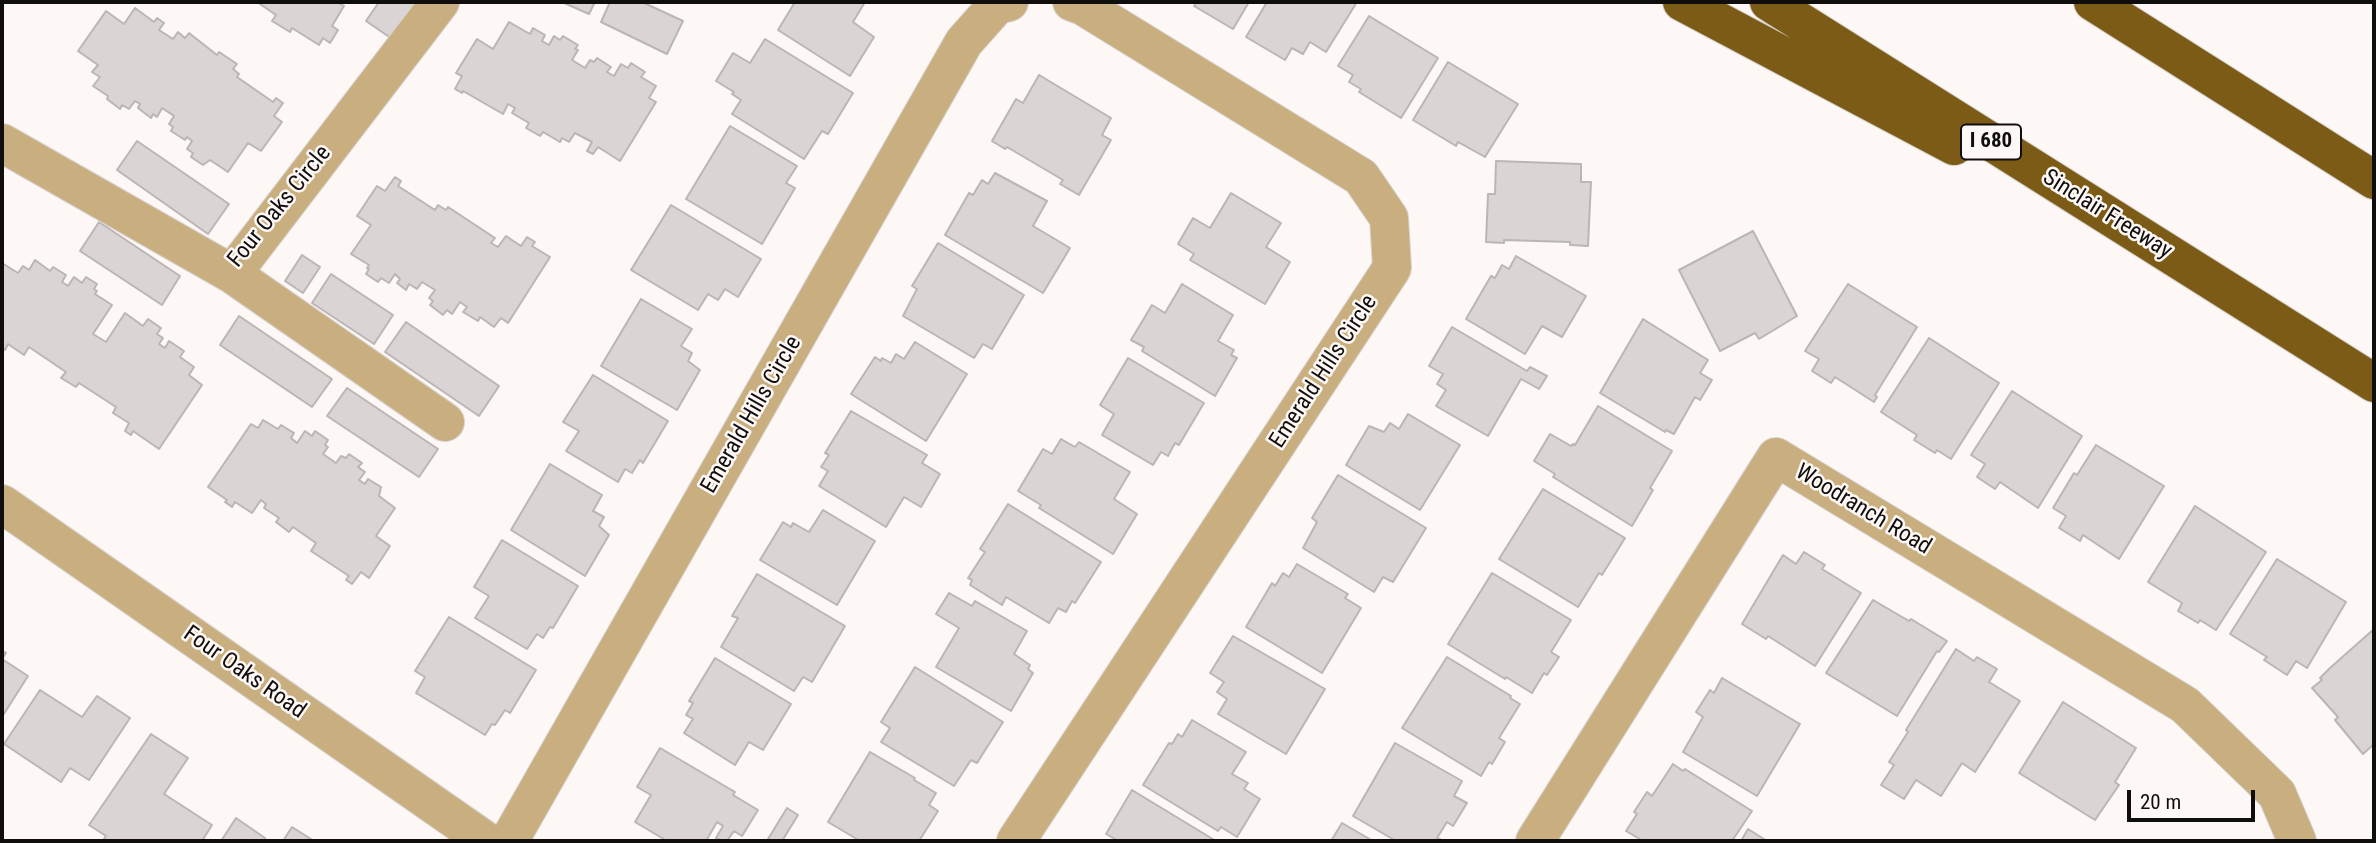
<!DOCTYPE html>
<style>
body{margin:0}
#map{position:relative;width:2376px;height:843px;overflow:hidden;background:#fdf8f5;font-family:"Roboto Condensed",sans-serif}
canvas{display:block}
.frame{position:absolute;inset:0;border:4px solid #100e0d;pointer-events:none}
.scale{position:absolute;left:2127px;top:790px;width:128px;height:32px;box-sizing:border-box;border:4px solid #100e0d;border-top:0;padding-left:9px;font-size:21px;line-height:24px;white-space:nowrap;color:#100e0d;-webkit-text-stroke:5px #fdf8f5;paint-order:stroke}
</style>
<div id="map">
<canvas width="2376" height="843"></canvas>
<div class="frame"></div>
<div class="scale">20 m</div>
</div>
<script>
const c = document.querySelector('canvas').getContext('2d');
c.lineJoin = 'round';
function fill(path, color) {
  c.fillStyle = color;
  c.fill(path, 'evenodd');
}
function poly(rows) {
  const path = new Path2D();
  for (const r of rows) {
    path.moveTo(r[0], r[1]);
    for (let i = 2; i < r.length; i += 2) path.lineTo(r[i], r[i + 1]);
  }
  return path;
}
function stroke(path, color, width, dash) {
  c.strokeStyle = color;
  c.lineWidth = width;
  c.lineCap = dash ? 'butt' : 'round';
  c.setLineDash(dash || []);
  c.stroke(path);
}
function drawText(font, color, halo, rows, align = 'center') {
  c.font = font + ' "Roboto Condensed",sans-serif';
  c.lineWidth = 5;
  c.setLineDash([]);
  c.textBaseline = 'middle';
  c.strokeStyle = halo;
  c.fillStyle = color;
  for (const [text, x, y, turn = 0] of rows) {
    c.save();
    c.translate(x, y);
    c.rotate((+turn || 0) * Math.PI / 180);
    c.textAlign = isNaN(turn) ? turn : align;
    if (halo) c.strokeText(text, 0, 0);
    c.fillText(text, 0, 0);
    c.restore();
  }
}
const building = poly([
 [257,2,337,2,344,6,332,26,338,30,330,43,323,38,319,45,292,28,290,32,272,21,276,15,257,2],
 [379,2,422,2,395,41,366,21,379,2],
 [562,2,595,2,589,14,562,2],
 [610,2,642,2,683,21,667,54,601,22,610,2],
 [795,2,865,2,853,22,874,37,850,76,778,30,795,2],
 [1197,2,1249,2,1233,29,1194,6,1197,2],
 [1267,2,1357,2,1326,52,1310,42,1303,54,1292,48,1285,60,1246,37,1267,2],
 [135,8,154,22,157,18,164,23,159,30,173,39,178,32,185,38,189,33,217,55,219,52,237,64,233,69,239,74,237,77,273,102,276,98,283,103,274,116,282,122,261,151,248,143,228,172,210,160,203,165,191,157,193,153,187,149,192,141,187,137,185,140,171,131,173,127,169,124,174,116,162,108,157,117,153,114,151,118,138,108,140,104,135,101,129,109,122,105,120,109,107,99,108,96,93,86,100,77,92,72,98,65,78,51,106,11,124,24,135,8],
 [1369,16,1438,58,1401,118,1359,92,1361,89,1349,82,1353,75,1338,66,1369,16],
 [509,22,530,34,533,28,545,35,542,41,549,45,554,36,560,40,563,36,578,45,575,49,578,50,572,60,585,68,590,60,594,62,597,58,611,67,607,72,614,76,621,64,628,68,631,63,645,72,641,77,656,86,649,98,656,102,620,161,598,147,593,154,587,151,592,142,575,133,569,142,562,138,560,142,543,132,540,136,526,128,529,123,512,113,515,108,508,104,503,114,463,91,462,93,455,89,462,76,456,73,477,39,493,49,509,22],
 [765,39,853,93,828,134,822,131,804,159,732,114,741,100,732,94,734,92,716,81,733,53,750,63,765,39],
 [1448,62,1518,104,1485,157,1458,142,1456,146,1413,120,1448,62],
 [1039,75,1111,118,1102,135,1111,140,1079,195,1060,184,1063,180,1007,147,1005,149,992,141,1016,99,1023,103,1039,75],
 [730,126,797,166,786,183,795,188,762,244,686,199,730,126],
 [137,141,229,204,208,234,117,170,137,141],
 [1496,161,1581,164,1581,182,1591,182,1588,246,1570,245,1570,242,1504,240,1504,243,1486,242,1488,194,1495,194,1496,161],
 [995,173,1047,201,1033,226,1070,248,1043,293,945,235,969,193,973,195,982,180,988,184,995,173],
 [395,177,401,181,398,186,435,210,438,205,446,210,448,207,495,238,491,243,498,247,506,236,521,246,527,237,535,242,532,246,550,257,508,323,501,318,494,327,480,317,478,321,463,312,467,307,460,302,452,314,447,310,443,315,430,305,433,301,429,298,435,290,422,282,417,289,409,284,406,290,397,283,400,279,395,274,389,283,381,278,378,282,366,274,369,269,367,268,369,265,351,254,371,225,357,216,377,186,385,191,395,177],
 [1231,193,1281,223,1266,247,1290,262,1265,304,1190,260,1194,254,1178,244,1193,218,1210,228,1231,193],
 [671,205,761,259,738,297,725,289,718,300,708,294,698,310,631,270,671,205],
 [99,222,180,276,162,305,80,251,99,222],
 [1753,231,1797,316,1759,339,1755,333,1720,351,1679,270,1753,231],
 [938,243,1024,295,992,349,983,344,974,358,903,316,917,289,912,286,938,243],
 [302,255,320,267,303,293,285,281,302,255],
 [1516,256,1586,296,1562,337,1542,326,1525,354,1466,319,1491,276,1495,278,1502,265,1509,269,1516,256],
 [35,260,50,271,53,267,66,275,62,282,68,286,74,277,82,283,86,277,97,284,94,289,97,291,95,294,112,305,93,334,106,342,125,313,143,326,148,319,161,328,157,334,163,338,159,344,165,348,169,341,184,351,180,357,194,367,189,375,202,385,159,449,133,431,131,435,125,431,129,423,113,413,116,407,79,383,76,387,61,378,66,372,29,347,24,355,8,344,5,350,2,348,2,263,18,273,23,266,29,270,35,260],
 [331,274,393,315,374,344,312,303,331,274],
 [1182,284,1233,315,1218,341,1234,350,1231,355,1237,358,1215,396,1142,351,1144,347,1131,340,1152,305,1165,313,1182,284],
 [1848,284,1917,327,1875,395,1877,397,1874,402,1835,377,1831,383,1812,371,1819,359,1805,351,1848,284],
 [641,299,692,329,681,346,692,353,688,361,700,370,677,410,601,366,641,299],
 [239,316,332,379,312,407,220,345,239,316],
 [1643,319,1708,360,1700,373,1712,380,1700,400,1695,397,1674,434,1666,430,1665,432,1600,393,1643,319],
 [406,322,499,386,479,416,385,352,406,322],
 [1452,327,1527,371,1530,367,1547,376,1539,389,1521,379,1488,436,1436,406,1446,390,1437,384,1443,374,1429,366,1452,327],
 [1929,338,1999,383,1951,459,1937,450,1935,453,1914,440,1917,435,1881,412,1929,338],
 [915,342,967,374,926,441,851,394,875,357,881,361,882,358,891,363,896,354,904,359,915,342],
 [1128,358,1204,403,1179,445,1175,443,1168,456,1161,452,1153,465,1102,435,1114,414,1100,405,1128,358],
 [593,375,668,421,643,463,640,460,632,473,625,469,618,482,566,451,579,431,563,422,593,375],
 [347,388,438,449,419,477,327,416,347,388],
 [2012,391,2082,436,2038,508,2000,482,1995,489,1977,477,1985,464,1971,455,2012,391],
 [1598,406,1672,451,1650,488,1653,490,1632,526,1553,477,1555,474,1534,461,1550,434,1571,446,1573,444,1575,445,1598,406],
 [851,411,927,455,922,463,940,474,921,507,904,497,886,527,819,486,828,471,821,467,829,455,825,453,851,411],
 [1408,414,1460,445,1420,510,1346,465,1369,426,1384,432,1390,423,1399,429,1408,414],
 [263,420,278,429,281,425,294,433,291,438,297,443,305,431,312,436,315,431,328,440,325,445,328,447,323,454,336,463,341,456,346,458,349,454,362,463,358,467,365,472,359,480,365,484,368,479,381,487,379,496,395,508,376,536,390,546,369,578,361,572,352,584,346,580,349,576,311,551,316,543,293,527,289,532,276,522,279,518,264,508,266,504,261,500,252,513,235,502,232,507,225,502,227,500,208,487,251,424,258,428,263,420],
 [1061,439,1075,447,1079,442,1130,472,1114,499,1137,514,1113,554,1039,508,1041,505,1018,491,1043,449,1052,454,1061,439],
 [2096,445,2164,486,2119,559,2083,535,2080,541,2059,528,2066,516,2053,508,2074,473,2077,475,2096,445],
 [550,464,602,495,593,511,604,517,599,526,609,535,585,576,511,530,550,464],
 [1338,475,1426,528,1393,582,1383,577,1374,592,1303,548,1317,522,1312,518,1338,475],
 [1543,489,1625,538,1602,575,1599,573,1578,607,1499,559,1543,489],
 [1008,504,1101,562,1075,603,1072,601,1066,612,1058,608,1049,623,1006,597,1002,605,970,585,972,580,968,578,985,552,980,549,1008,504],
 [2195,506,2266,552,2216,630,2200,620,2198,623,2178,611,2182,603,2148,582,2195,506],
 [823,510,875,541,837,605,760,560,783,522,791,527,793,523,809,532,823,510],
 [502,540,578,586,553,628,550,627,543,638,537,634,527,649,475,618,489,596,474,587,502,540],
 [1804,552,1825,565,1822,569,1861,593,1815,666,1768,636,1766,639,1742,624,1783,555,1796,564,1804,552],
 [2277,559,2346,602,2307,668,2296,661,2287,675,2264,660,2267,657,2230,634,2277,559],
 [1297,564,1348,594,1345,598,1361,608,1322,673,1246,627,1272,583,1275,586,1283,573,1289,577,1297,564],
 [1492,573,1571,620,1551,652,1559,657,1547,675,1544,673,1532,693,1506,677,1505,679,1448,644,1492,573],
 [757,574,845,626,812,682,803,677,794,691,721,647,738,618,732,616,757,574],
 [949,593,972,606,975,601,1027,631,1014,654,1030,665,1028,669,1033,673,1011,711,936,667,959,628,936,614,949,593],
 [1873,600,1909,621,1911,619,1947,641,1939,652,1937,651,1897,716,1826,673,1873,600],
 [449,617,536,670,510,713,505,710,495,725,492,724,485,735,416,693,425,677,415,671,449,617],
 [2374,629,2374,744,2363,754,2335,720,2338,717,2312,688,2322,680,2320,678,2330,668,2374,629],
 [1233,636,1325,689,1286,754,1218,714,1227,699,1217,692,1224,682,1210,673,1233,636],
 [1956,649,1974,661,1977,657,1997,669,1989,682,2020,701,1975,772,1962,763,1941,796,1916,780,1904,799,1881,785,1894,765,1889,762,1908,732,1906,730,1956,649],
 [2,651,6,653,2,659,28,676,2,717,2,651],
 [1447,657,1511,696,1510,698,1520,704,1499,738,1505,742,1492,764,1489,762,1481,776,1402,728,1447,657],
 [715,658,791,704,763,750,749,742,735,765,684,733,693,719,686,715,693,703,689,701,715,658],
 [915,667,1003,722,977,763,971,760,954,786,881,742,890,728,881,722,915,667],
 [1722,678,1800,724,1757,796,1683,752,1703,717,1696,712,1710,690,1714,693,1722,678],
 [40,690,82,717,97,696,130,718,89,780,70,768,61,782,4,744,40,690],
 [2063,702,2136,748,2115,782,2119,785,2095,820,2019,773,2063,702],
 [1192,720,1246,752,1232,774,1248,783,1244,789,1260,799,1237,837,1221,827,1218,831,1143,785,1169,743,1172,744,1178,734,1182,737,1192,720],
 [151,734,188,758,164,794,212,825,202,841,108,841,104,839,106,836,89,825,151,734],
 [1395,743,1462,781,1454,796,1467,803,1453,826,1447,822,1437,838,1440,839,1439,841,1396,841,1353,816,1395,743],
 [660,748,735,792,733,795,758,810,742,836,734,831,727,841,722,841,716,838,723,826,717,822,706,841,667,841,635,822,651,795,637,787,660,748],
 [870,752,915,778,914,780,936,793,929,805,938,811,919,841,860,841,828,822,870,752],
 [1673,764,1683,771,1685,769,1752,811,1732,841,1643,841,1626,831,1637,814,1634,812,1647,792,1652,796,1673,764],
 [1132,790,1216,841,1113,841,1115,839,1106,834,1132,790],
 [787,808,798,815,782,841,772,841,768,839,787,808],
 [236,818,265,838,265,841,221,841,236,818],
 [1342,823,1373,841,1331,841,1342,823],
 [292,827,314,841,283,841,292,827],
 [1748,829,1767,841,1741,841,1748,829]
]);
fill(building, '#dad4d5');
stroke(building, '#bbb5b5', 2);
const minor = poly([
 [2,143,232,274,445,422],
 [232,274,440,2],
 [2,504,486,841],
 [509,841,964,42,997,5,1009,2],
 [1016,841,1392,268,1389,218,1361,177,1083,6,1072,2],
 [1535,841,1776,457,2185,705,2277,794,2297,841]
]);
const highway = poly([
 [1682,2,1954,146],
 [1769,2,2374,383],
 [2093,2,2374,180]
]);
stroke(minor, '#d7d3d0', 40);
stroke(highway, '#d7d3d0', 40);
stroke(minor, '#c9ae7f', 38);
stroke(highway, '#7c5b16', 38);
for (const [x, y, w] of [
 [1991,142,60]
]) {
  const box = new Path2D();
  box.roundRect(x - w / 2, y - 17.5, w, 35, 5);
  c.fillStyle = '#fdf8f5';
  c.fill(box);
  stroke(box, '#100e0d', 2);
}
drawText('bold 21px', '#100e0d', null, [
 ["I 680",1991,142]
]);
drawText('23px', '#100e0d', '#fdf8f5', [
 ["Four Oaks Circle",280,207,-51],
 ["Sinclair Freeway",2107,215,32],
 ["Emerald Hills Circle",1324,372,-57],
 ["Emerald Hills Circle",752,415,-60],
 ["Woodranch Road",1863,510,31],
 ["Four Oaks Road",244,673,35]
]);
</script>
